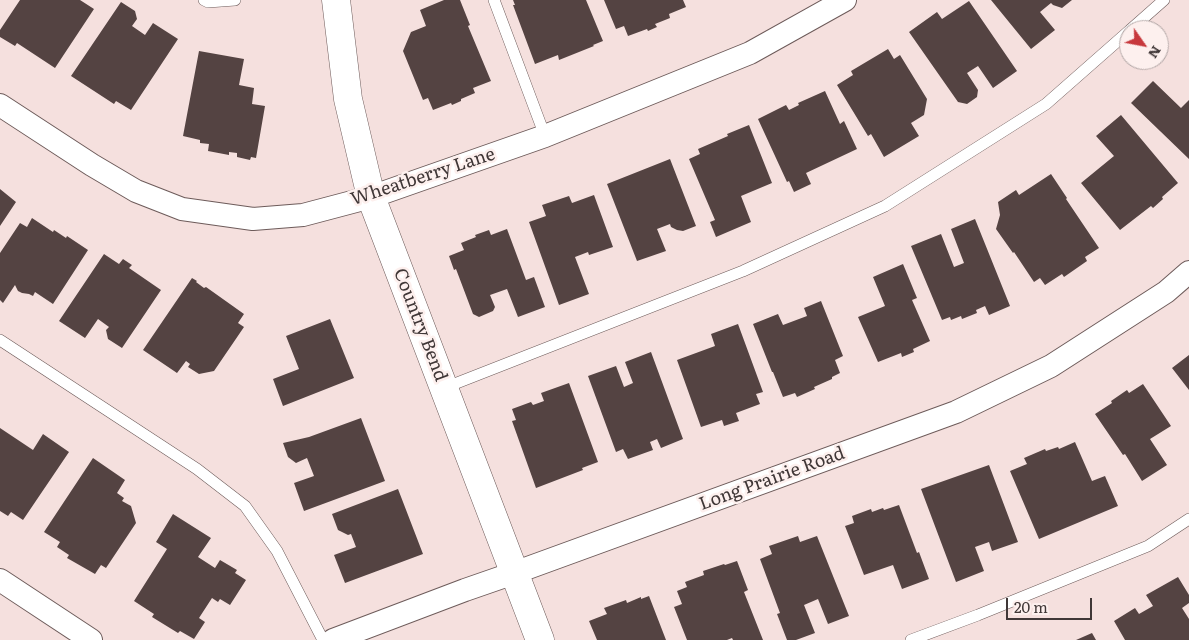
<!DOCTYPE html>
<style>
body{margin:0}
#map{position:relative;width:1189px;height:640px;overflow:hidden;background:#f5e0de;font-family:Literata,serif}
canvas{display:block}
.north{position:absolute;left:1119px;top:20px;width:50px;height:50px;box-sizing:border-box;background:#fdf0ee;border:1px solid #b1a6a5;border-radius:50%;rotate:123deg;font-size:14px;font-weight:700;line-height:20px;text-align:center;color:#403737}
.north::after{content:'';display:block;margin:auto;width:18px;height:22px;background:#c7383c;clip-path:polygon(50% 0,100% 100%,50% 72%,0 100%)}
.scale{position:absolute;left:1006px;top:598px;width:86px;height:22px;box-sizing:border-box;border:2px solid #403737;border-top:0;padding-left:6px;font-size:15px;line-height:18px;white-space:nowrap;color:#403737;-webkit-text-stroke:4px #fdf0ee;paint-order:stroke}
</style>
<div id="map">
<canvas width="1189" height="640"></canvas>
<div class="north">N</div>
<div class="scale">20 m</div>
</div>
<script>
const c = document.querySelector('canvas').getContext('2d');
c.lineJoin = 'round';
function fill(path, color) {
  c.fillStyle = color;
  c.fill(path, 'evenodd');
}
function poly(rows) {
  const path = new Path2D();
  for (const r of rows) {
    path.moveTo(r[0], r[1]);
    for (let i = 2; i < r.length; i += 2) path.lineTo(r[i], r[i + 1]);
  }
  return path;
}
function stroke(path, color, width, dash) {
  c.strokeStyle = color;
  c.lineWidth = width;
  c.lineCap = dash ? 'butt' : 'round';
  c.setLineDash(dash || []);
  c.stroke(path);
}
function drawText(font, color, halo, rows, align = 'center') {
  c.font = font + ' Literata,serif';
  c.lineWidth = 5;
  c.setLineDash([]);
  c.textBaseline = 'middle';
  c.strokeStyle = halo;
  c.fillStyle = color;
  for (const [text, x, y, turn = 0] of rows) {
    c.save();
    c.translate(x, y);
    c.rotate((+turn || 0) * Math.PI / 180);
    c.textAlign = isNaN(turn) ? turn : align;
    if (halo) c.strokeText(text, 0, 0);
    c.fillText(text, 0, 0);
    c.restore();
  }
}
fill(poly([
 [20,0,80,0,94,9,55,68,17,43,15,46,0,37,0,30],
 [444,0,460,0,470,25,468,26,491,81,473,88,475,93,461,99,461,101,452,105,451,103,433,110,428,98,423,100,403,51,411,32,426,26,420,10],
 [513,0,586,0,603,41,593,45,594,46,559,60,558,55,535,64,513,5,515,5],
 [604,0,683,0,686,7,669,14,670,18,655,24,657,27,648,31,647,29,628,36,624,26,616,29],
 [991,0,1072,0,1062,8,1053,5,1051,3,1040,12,1055,30,1031,49],
 [969,1,1017,71,993,88,978,66,967,73,978,90,977,97,967,104,958,102,909,32,937,12,942,19],
 [121,2,135,11,137,19,132,26,145,35,153,23,178,39,131,110,116,101,114,104,71,76],
 [888,49,894,59,900,55,927,99,924,115,911,123,919,136,884,157,871,134,868,136,837,85,853,75,851,71],
 [199,51,244,59,239,85,254,88,252,104,265,106,256,158,251,157,250,160,237,157,237,153,229,152,229,155,208,151,209,144,200,143,200,140,183,136],
 [1153,81,1181,108,1189,100,1189,159,1131,103],
 [825,91,840,124,844,121,857,149,806,173,811,184,794,192,789,181,787,182,758,119,786,105,789,110,799,105,798,103],
 [1121,115,1178,183,1162,197,1163,199,1153,208,1151,206,1120,230,1081,183,1114,156,1096,136],
 [749,125,772,183,741,196,751,222,716,237,710,222,715,220,689,159,700,154,698,149,728,136,727,134],
 [670,159,696,226,683,231,677,230,671,227,670,224,657,229,666,251,637,261,607,184],
 [1051,174,1067,198,1066,199,1099,248,1085,257,1087,261,1064,277,1062,274,1045,285,1040,278,1034,282,1014,252,1013,253,996,229,1000,215,998,202,1016,190,1019,195],
 [0,189,16,202,0,226],
 [594,195,613,247,589,255,588,252,575,257,589,294,559,305,529,222,546,216,542,205,569,196,572,203],
 [32,218,53,232,54,230,66,238,67,236,88,250,53,304,35,292,33,296,29,294,22,293,18,291,15,285,3,303,0,300,0,253,20,223,27,227],
 [975,219,1010,306,989,315,985,306,976,310,977,313,962,319,961,316,951,320,950,317,942,320,911,246,941,234,954,267,964,263,951,229],
 [507,229,526,280,534,277,545,307,518,317,507,289,490,295,495,307,493,311,479,317,473,314,456,269,454,270,449,256,464,250,461,243,476,237,475,235,489,230,491,235],
 [104,254,119,264,123,259,132,265,129,268,161,290,122,348,108,339,106,330,109,327,98,319,85,338,59,321],
 [903,264,917,298,912,300,930,341,913,349,914,352,902,357,901,353,878,362,858,317,885,306,873,277],
 [192,278,197,281,196,282,204,288,206,287,244,314,238,323,244,327,214,371,199,374,188,367,190,364,186,361,177,373,143,350],
 [821,301,843,356,835,360,840,373,832,377,832,379,814,387,815,389,797,397,795,393,783,397,773,372,772,372,753,324,778,314,783,325,807,316,804,308],
 [330,319,354,378,283,406,273,379,299,369,286,336],
 [738,324,763,392,756,394,760,404,736,413,739,421,724,426,722,420,701,427,677,360,715,346,711,334],
 [651,352,683,439,661,448,657,439,650,442,653,450,628,459,623,449,616,452,588,376,616,366,624,387,633,383,625,362],
 [1189,355,1189,390,1172,368],
 [569,383,598,462,582,468,583,470,536,488,512,421,516,420,512,409,531,402,533,405,544,401,541,393],
 [1143,384,1171,426,1150,439,1167,465,1142,481,1125,454,1123,455,1095,414,1112,403,1111,401,1127,390,1129,393],
 [361,418,385,481,304,511,294,483,314,476,307,458,296,463,288,457,283,443,309,437],
 [0,428,33,450,43,434,69,452,23,520,11,512,8,516,0,511],
 [1075,442,1092,481,1105,476,1118,506,1039,539,1010,471,1027,464,1024,458,1045,449,1046,451,1058,447,1059,449],
 [93,458,125,480,117,493,124,498,122,501,131,506,136,523,106,568,101,565,95,574,67,558,69,555,57,547,60,542,44,532],
 [989,465,1018,542,992,551,989,542,975,547,984,571,956,582,921,489],
 [398,489,423,554,345,583,334,555,356,547,351,534,348,535,338,530,332,514],
 [899,505,917,553,919,552,929,579,902,589,893,565,864,575,845,526,854,523,852,516,871,509,872,512,883,508,884,510],
 [173,514,211,538,198,557,215,568,220,560,237,570,235,573,246,580,230,605,220,599,218,602,212,598,199,618,205,622,194,639,180,631,178,633,152,617,154,614,134,601,167,549,156,542],
 [798,536,800,542,817,536,849,616,828,624,818,599,804,605,815,633,796,640,787,640,777,614,780,613,760,559,772,554,769,546],
 [737,561,748,590,744,592,763,640,733,640,732,638,727,640,687,640,674,607,682,604,677,591,687,587,685,582,704,575,703,571,724,564,725,565],
 [1178,577,1189,595,1189,603,1182,608,1189,619,1189,640,1125,640,1114,621,1135,608,1139,614,1153,606,1146,595],
 [649,596,666,640,597,640,589,621,607,614,604,608,626,600,627,603,641,597,641,599],
 [1092,633,1096,640,1076,640]
]), '#544342');
const service = poly([
 [204,0,208,2,235,0],
 [494,0,545,136],
 [1130,30,1164,0],
 [0,340,197,469,245,506,277,551,323,640],
 [444,388,743,271,885,206,1046,104,1129,31],
 [911,640,978,615,1148,546,1189,519]
]);
const minor = poly([
 [0,105,92,165,136,191,182,209,253,219,303,215,371,197,545,136,750,53,845,0],
 [0,580,91,640],
 [333,640,465,590,514,573,956,412,1051,366,1166,292,1189,272]
]);
const tertiary = poly([
 [336,0,348,99,371,197,540,640]
]);
stroke(service, '#6d5b5a', 12);
stroke(minor, '#6d5b5a', 24);
stroke(tertiary, '#6d5b5a', 29);
stroke(service, '#fff', 11);
stroke(minor, '#fff', 22);
stroke(tertiary, '#fff', 28);
drawText('18px', '#403737', '#fdf0ee', [
 ["Wheatberry Lane",423,177,-18],
 ["Country Bend",420,325,69],
 ["Long Prairie Road",772,479,-20]
]);
</script>
